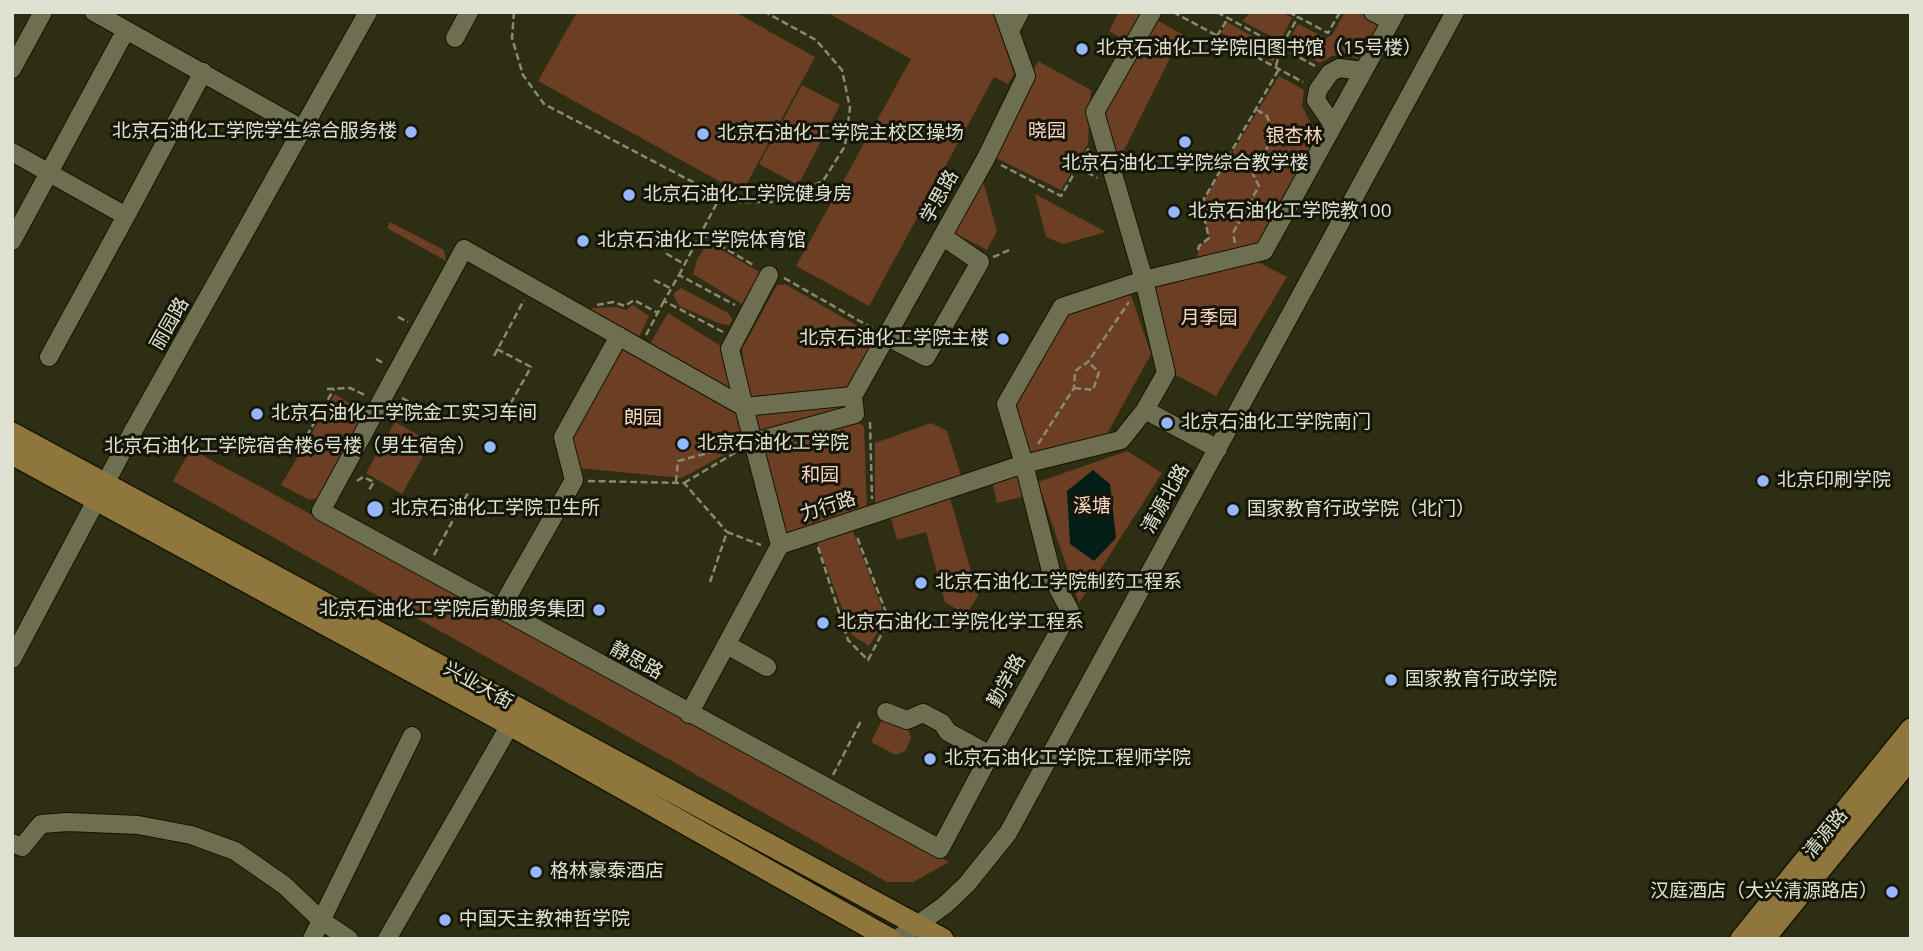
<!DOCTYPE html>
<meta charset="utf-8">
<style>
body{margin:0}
#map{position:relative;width:1923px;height:951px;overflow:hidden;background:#2d2e12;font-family:"Open Sans",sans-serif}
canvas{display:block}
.frame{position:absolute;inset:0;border:14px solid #e0e2d1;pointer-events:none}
</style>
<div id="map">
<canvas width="1923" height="951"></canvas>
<div class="frame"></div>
</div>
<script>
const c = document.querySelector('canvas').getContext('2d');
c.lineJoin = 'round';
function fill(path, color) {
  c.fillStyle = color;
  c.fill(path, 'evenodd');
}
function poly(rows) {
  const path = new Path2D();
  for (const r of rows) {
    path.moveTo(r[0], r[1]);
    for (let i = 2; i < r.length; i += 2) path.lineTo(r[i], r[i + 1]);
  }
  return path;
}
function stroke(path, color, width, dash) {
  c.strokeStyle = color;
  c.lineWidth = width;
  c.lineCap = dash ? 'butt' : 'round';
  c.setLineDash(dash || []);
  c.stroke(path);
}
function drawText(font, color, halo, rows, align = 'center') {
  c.font = font + ' "Open Sans","Noto Sans SC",sans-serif';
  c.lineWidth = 6;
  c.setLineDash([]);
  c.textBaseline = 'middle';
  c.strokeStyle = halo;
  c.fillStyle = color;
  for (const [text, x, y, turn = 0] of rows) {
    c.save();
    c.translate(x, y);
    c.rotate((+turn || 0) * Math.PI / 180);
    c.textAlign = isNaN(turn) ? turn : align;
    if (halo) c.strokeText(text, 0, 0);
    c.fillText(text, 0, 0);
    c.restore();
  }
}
fill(poly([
 [577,12,735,12,815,57,744,189,728,186,538,81],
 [826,12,994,12,1014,74,1008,84,994,77,869,306,796,266,911,59],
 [1119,12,1147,12,1130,43,1109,31],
 [1251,12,1282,12,1292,18,1280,41,1242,21],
 [1345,12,1358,12,1379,25,1360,59,1343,54,1332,56,1320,63,1286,45,1298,24,1326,38,1332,35],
 [1155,19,1182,34,1122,154,1110,147,1100,113],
 [1227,22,1279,51,1273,62,1221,33],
 [1038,61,1091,90,1088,144,1061,190,990,155],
 [1279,76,1304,90,1302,106,1310,122,1319,131,1258,243,1197,258,1199,246,1209,238,1201,204],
 [802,85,840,105,798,185,759,164],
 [981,174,997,231,987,250,951,231],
 [1035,194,1106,232,1063,244,1046,237],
 [390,222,444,250,446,261,387,228],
 [708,242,763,274,742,304,693,274,697,260],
 [1256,261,1287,277,1216,396,1176,375,1154,288],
 [785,284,878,338,849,389,748,401,742,349,777,285],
 [681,288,728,313,733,320,729,325,721,324,679,306,673,294],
 [1131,295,1151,354,1101,445,1029,454,1015,399,1068,309],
 [633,305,649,316,636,343,588,317,592,308,615,307,626,310],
 [668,313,727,350,735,384,729,390,647,349],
 [621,344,739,411,743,444,682,478,578,468,570,438],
 [335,394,366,414,318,498,309,500,281,485],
 [853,396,855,414,754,442,744,407],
 [851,419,864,426,867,511,786,535,760,446],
 [395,422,431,442,402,494,366,473],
 [931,423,947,431,962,479,875,509,875,443],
 [191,449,949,862,913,882,887,882,173,481],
 [1127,451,1162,473,1079,603,1038,482],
 [1019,474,1025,496,997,503,992,481],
 [949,494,978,596,966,615,945,602,926,532,897,540,889,511],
 [850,523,886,619,869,646,852,635,815,537],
 [885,714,907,726,911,738,906,750,896,755,871,742]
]), '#6c3e24');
fill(poly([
 [1093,470,1110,484,1116,538,1094,561,1070,544,1067,491]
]), '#031e17');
const minor = poly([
 [94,12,304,130],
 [1152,12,1095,112,1144,280,1264,251,1396,12],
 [1373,12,1391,21],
 [1010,31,1020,12],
 [455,38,469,12],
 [12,69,43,12],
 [1333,125,1316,100,1318,90,1330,73,1339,68,1363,71],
 [12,152,126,216,203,72],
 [12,241,126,30],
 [769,275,730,349,744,407,464,249,321,511,940,849,990,755],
 [1144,280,1166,373,1145,410,1121,440,1024,464,1006,404,1062,307,1144,280],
 [886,336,926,357,980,262,942,236],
 [49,357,126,216],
 [853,396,744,407,780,545,1024,464,1053,579,1070,611,990,755,948,732,942,723,923,713,907,720,886,712],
 [853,396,986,158,1026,76,1003,12],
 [1145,410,1218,449],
 [754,442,855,414,853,396],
 [500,610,574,480,563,437,619,336],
 [727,645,767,667],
 [12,659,132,433,368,12],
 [689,714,780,545],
 [12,843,22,847,41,824,68,822,138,825,191,835,235,851,284,885,322,921,349,939],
 [312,939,412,736],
 [387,939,510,725],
 [897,939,945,905,967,884,1008,833,1455,12]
]);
const major = poly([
 [12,433,943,939],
 [12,454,510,725,890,939],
 [1741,939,1911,729],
 [1764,939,1911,758]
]);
stroke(minor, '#161600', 20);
stroke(major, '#161600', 24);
stroke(poly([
 [514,12,512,38,523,75,544,104,731,202,778,202,823,181,845,146,850,108,842,70,816,40,765,12],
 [1173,12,1303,82],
 [1217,12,1315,66],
 [1289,12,1298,17],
 [1217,36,1228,18],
 [1276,66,1281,47,1298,17,1328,33,1340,12],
 [1001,165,1061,196,1089,148],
 [1078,167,1097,178],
 [701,234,755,266],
 [1235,243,1233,233,1259,186,1253,174,1274,135,1267,116,1257,110],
 [654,244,655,241,664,246,667,254,684,264],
 [661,245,666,234],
 [1198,250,1199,246,1209,238,1201,204,1279,69],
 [993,257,1012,249],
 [679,275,720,197],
 [784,278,872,328],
 [654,280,670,288],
 [597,305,613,302,625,306,634,300,658,313],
 [398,317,408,322],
 [723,332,664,301,679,275,735,305],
 [646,335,664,301],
 [497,349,531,367,503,417],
 [494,356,524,300],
 [376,359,385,364],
 [1074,388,1093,390,1099,372,1088,362],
 [327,389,350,388,367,396],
 [402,398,421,408],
 [870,422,872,499],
 [1038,444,1074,388,1075,371,1088,362,1129,302],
 [296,454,334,389],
 [357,481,363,477,374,482,369,490],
 [588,481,684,483,727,532],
 [676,482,678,461,727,448,739,449],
 [684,483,738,451],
 [818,547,848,640,868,660,889,620,857,537],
 [434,555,469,491],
 [710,582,727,532,761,545],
 [833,775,862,719]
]), '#898a74', 2.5, [7, 3.5]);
stroke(minor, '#6e6f51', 18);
stroke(major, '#8e763d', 21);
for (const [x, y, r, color] of [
 [1082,49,7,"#96b6fd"],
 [411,132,7,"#96b6fd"],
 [703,134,7,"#96b6fd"],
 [1185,142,7,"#96b6fd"],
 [629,195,7,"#96b6fd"],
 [1174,212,7,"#96b6fd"],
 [583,241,7,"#96b6fd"],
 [1003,339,7,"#96b6fd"],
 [257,414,7,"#96b6fd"],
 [1167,423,7,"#96b6fd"],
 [683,444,7,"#96b6fd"],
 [490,447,7,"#96b6fd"],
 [1763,481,7,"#96b6fd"],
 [375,509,9,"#96b6fd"],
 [1233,510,7,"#96b6fd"],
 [921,583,7,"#96b6fd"],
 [599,610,7,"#96b6fd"],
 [823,623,7,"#96b6fd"],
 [1391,680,7,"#96b6fd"],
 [930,759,7,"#96b6fd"],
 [536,872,7,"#96b6fd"],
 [1892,892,7,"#96b6fd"],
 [445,920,7,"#96b6fd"]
]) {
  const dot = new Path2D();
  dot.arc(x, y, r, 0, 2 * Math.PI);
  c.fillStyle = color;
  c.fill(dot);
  stroke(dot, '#151609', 2.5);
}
drawText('19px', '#e0e2d1', '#151609', [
 ["北京石油化工学院旧图书馆（15号楼）",1096,49],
 ["北京石油化工学院学生综合服务楼",397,132,"right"],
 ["北京石油化工学院主校区操场",717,134],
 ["北京石油化工学院综合教学楼",1185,164,"center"],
 ["北京石油化工学院健身房",643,195],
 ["北京石油化工学院教100",1188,212],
 ["北京石油化工学院体育馆",597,241],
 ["北京石油化工学院主楼",989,339,"right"],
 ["北京石油化工学院金工实习车间",271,414],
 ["北京石油化工学院南门",1181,423],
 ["北京石油化工学院",697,444],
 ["北京石油化工学院宿舍楼6号楼（男生宿舍）",476,447,"right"],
 ["北京印刷学院",1777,481],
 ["北京石油化工学院卫生所",391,509],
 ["国家教育行政学院（北门）",1247,510],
 ["北京石油化工学院制药工程系",935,583],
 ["北京石油化工学院后勤服务集团",585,610,"right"],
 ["北京石油化工学院化学工程系",837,623],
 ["国家教育行政学院",1405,680],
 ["北京石油化工学院工程师学院",944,759],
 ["格林豪泰酒店",550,872],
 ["汉庭酒店（大兴清源路店）",1878,892,"right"],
 ["中国天主教神哲学院",459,920]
], 'left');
drawText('19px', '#fbd5c2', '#151609', [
 ["晓园",1047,132],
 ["银杏林",1294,137],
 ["月季园",1209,319],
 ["朗园",643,419],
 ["和园",820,476],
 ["溪塘",1092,507]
]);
drawText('19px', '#e0e2d1', '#151609', [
 ["学思路",940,197,-61],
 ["丽园路",170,324,-60],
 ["清源北路",1166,499,-61],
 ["力行路",828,507,-18],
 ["静思路",636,661,29],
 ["勤学路",1007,681,-61],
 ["兴业大街",478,686,29],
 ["清源路",1826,834,-51]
]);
</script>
